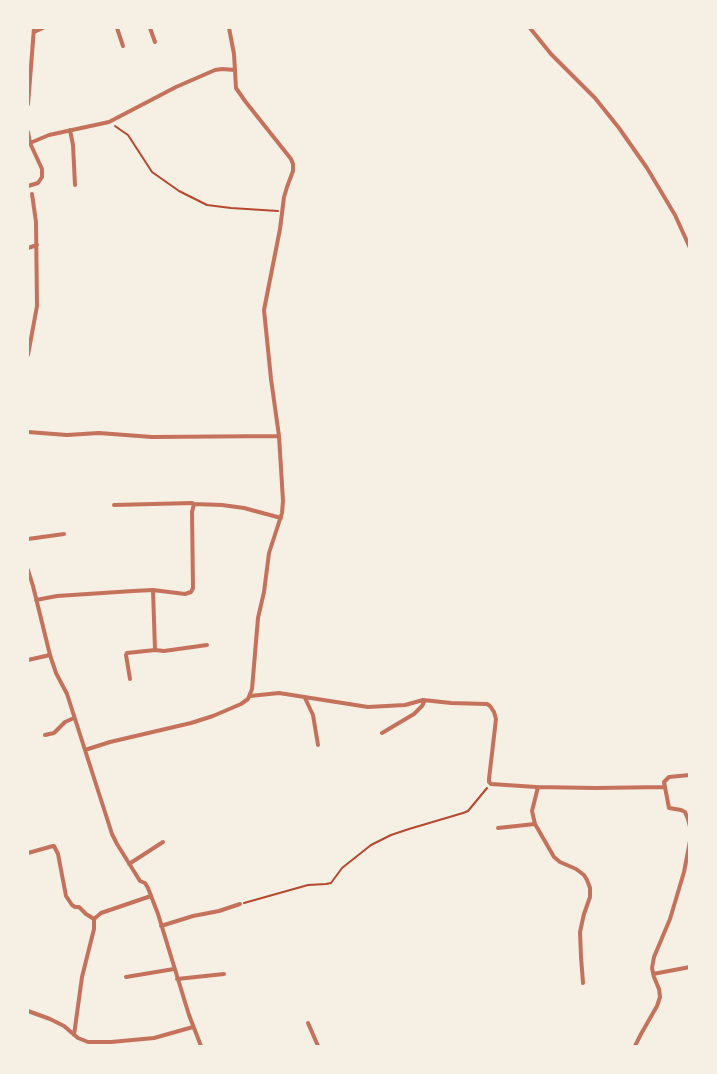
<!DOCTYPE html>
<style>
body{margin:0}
#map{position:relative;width:717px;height:1074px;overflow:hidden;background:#f6efe4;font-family:"Exo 2",sans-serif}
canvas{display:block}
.frame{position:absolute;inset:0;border:29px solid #f6efe4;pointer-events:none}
</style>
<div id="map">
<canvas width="717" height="1074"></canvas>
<div class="frame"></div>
</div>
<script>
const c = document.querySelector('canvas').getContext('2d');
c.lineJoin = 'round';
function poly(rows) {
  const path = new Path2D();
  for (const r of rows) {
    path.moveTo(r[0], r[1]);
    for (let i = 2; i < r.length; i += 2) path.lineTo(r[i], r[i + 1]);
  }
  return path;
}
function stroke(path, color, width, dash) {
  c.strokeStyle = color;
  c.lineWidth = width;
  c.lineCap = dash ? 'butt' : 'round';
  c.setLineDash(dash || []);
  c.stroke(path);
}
stroke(poly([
 [115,126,122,131,128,135,152,172,179,191,207,205,231,208,278,211],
 [244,903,308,885,326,884,331,883,342,868,371,845,391,835,409,829,463,813,468,811,487,788]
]), '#b5482f', 2);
stroke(poly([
 [117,28,123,46],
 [150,28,155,42],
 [530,28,551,54,595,98,619,128,647,168,675,215,690,248],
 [34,32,43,28],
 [28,104,29,92,34,28],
 [70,130,73,145,75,185],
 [28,132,30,143,42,169,42,177,38,183,28,186],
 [30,143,49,135,109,122,176,87,215,70,222,69,235,70],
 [28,248,37,245],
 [28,355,37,306,36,222,32,194],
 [28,432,67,435,99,433,152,437,279,436],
 [114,505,192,503,194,504],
 [28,539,64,534],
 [28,570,33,586,50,655,56,673,67,694,112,834,117,844,140,881,145,883,148,888,158,914,189,1015,201,1046],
 [36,600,57,596,133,591,153,590,185,594,191,592,193,588,192,512,194,504,222,505,244,508,281,518],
 [155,650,164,651,207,645],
 [28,660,50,655],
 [130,679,126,655,127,653,155,650,153,590],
 [250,696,279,693,368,707,405,705,423,700,451,703,487,704,490,706,494,712,496,719,489,779,489,782,491,784,536,787,596,788,664,787],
 [305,698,313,715,318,745],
 [382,733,414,714,422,706,424,702,423,700],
 [45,735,54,733,65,722,74,718],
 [85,750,110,742,191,723,213,716,241,704,248,699,252,689,258,618,264,592,269,553,282,513,283,501,279,436,271,379,264,310,280,229,284,197,287,187,293,171,293,164,291,159,245,101,236,88,234,54,229,28],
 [690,775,669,777,664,782,669,808,681,810,685,812,688,819,690,827],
 [538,787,532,811,535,824,554,857,560,862,576,869,584,875,587,880,590,888,590,897,584,914,580,932,581,957,583,983],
 [498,828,535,824],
 [28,853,53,846,54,846,58,854,66,896,72,905,75,907,79,907,86,914,94,919],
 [129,864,163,842],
 [161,926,193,916,219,911,240,904],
 [653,974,690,967],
 [126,977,174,969],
 [177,979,224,974],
 [28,1011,50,1019,64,1026,78,1038,88,1042,111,1042,154,1038,193,1027],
 [308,1023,318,1046],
 [74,1035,82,977,94,929,94,919,101,913,151,896],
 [635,1046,641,1034,657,1006,660,997,659,989,654,977,652,968,654,957,670,919,684,872,690,841]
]), '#c5725c', 4);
</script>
